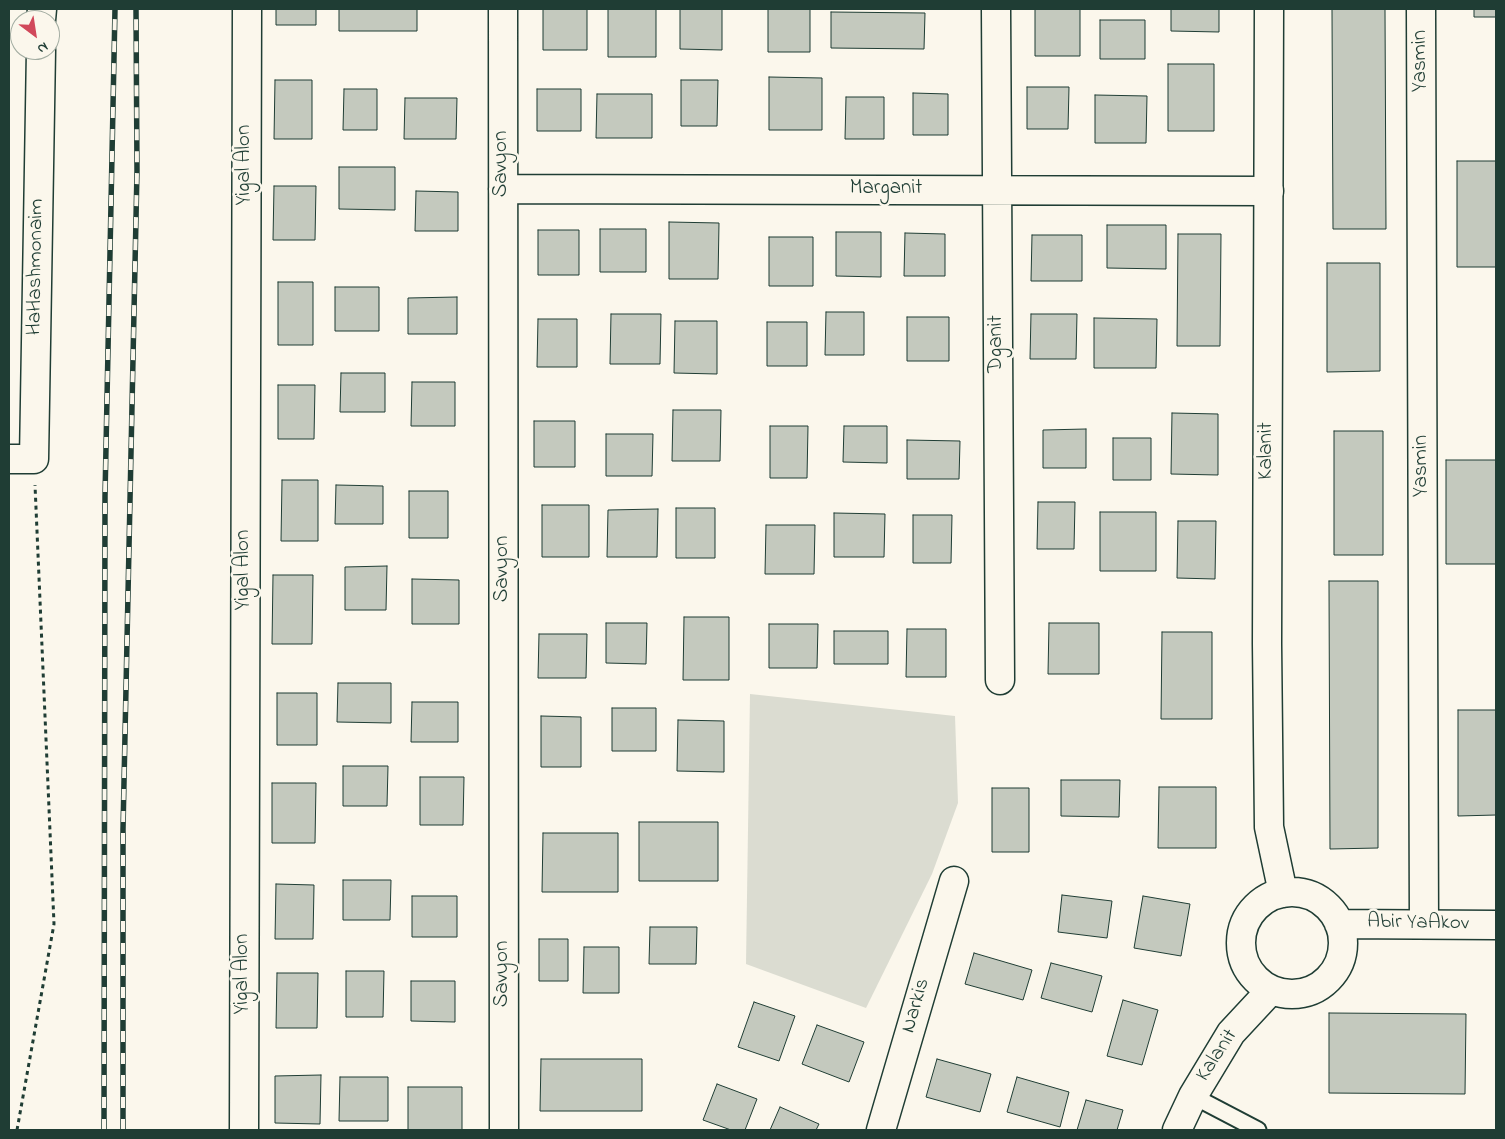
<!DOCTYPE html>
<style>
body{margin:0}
#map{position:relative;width:1505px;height:1139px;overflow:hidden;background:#fbf7ec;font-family:"Indie Flower",sans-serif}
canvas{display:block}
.frame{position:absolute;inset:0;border:10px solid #1f3d34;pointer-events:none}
.north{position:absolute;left:10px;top:10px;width:50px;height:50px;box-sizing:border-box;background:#fbf7ec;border:1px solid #a3ada2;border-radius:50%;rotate:149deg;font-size:14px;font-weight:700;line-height:20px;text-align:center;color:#1f3d34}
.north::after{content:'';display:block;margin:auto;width:18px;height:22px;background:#d1495b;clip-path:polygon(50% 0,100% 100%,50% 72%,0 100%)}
</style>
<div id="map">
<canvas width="1505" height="1139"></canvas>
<div class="frame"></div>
<div class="north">N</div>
</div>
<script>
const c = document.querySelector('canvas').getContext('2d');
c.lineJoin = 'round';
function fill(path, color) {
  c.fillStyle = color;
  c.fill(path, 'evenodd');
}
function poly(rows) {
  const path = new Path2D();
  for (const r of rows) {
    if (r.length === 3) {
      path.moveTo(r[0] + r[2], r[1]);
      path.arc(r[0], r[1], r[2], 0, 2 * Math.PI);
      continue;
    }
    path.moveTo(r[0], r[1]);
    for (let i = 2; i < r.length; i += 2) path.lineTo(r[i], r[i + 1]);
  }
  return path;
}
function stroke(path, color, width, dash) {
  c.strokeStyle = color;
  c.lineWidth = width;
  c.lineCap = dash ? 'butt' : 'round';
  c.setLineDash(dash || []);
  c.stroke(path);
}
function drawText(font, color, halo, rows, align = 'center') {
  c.font = font + ' "Indie Flower",sans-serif';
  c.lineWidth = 5;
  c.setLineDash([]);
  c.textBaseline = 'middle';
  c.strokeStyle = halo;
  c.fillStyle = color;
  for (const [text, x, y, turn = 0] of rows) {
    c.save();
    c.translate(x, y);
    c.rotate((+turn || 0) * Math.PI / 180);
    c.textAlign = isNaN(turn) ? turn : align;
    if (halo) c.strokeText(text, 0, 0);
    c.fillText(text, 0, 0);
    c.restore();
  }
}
fill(poly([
 [750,694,955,716,958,803,932,874,866,1008,746,964]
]), '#dbdcd1');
const building = poly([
 [276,9,316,9,316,25,276,25,276,9],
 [339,9,417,9,417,31,339,31,339,9],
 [543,9,587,9,587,50,543,50,543,9],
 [608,9,656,9,656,57,608,57,608,9],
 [680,9,722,9,722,50,680,49,680,9],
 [768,9,810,9,810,52,768,52,768,9],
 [1035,9,1080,9,1080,56,1035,56,1035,9],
 [1171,9,1219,9,1219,32,1171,31,1171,9],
 [1332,9,1385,9,1386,229,1333,229,1332,9],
 [1474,9,1496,9,1496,17,1474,17,1474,9],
 [831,12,925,13,924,49,831,48,831,12],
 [1100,20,1145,20,1145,59,1100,59,1100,20],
 [1168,64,1214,64,1214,131,1168,131,1168,64],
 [769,77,822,78,822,130,769,130,769,77],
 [275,80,312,80,312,139,274,139,275,80],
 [681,80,718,80,717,126,681,126,681,80],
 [1027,87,1069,87,1068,129,1027,129,1027,87],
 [344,89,377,89,377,130,343,130,344,89],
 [537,89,581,89,581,131,537,131,537,89],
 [913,93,948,94,948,135,913,135,913,93],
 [597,94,652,94,652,138,596,138,597,94],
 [1095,95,1147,96,1146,143,1095,143,1095,95],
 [846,97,884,97,884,139,845,139,846,97],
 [405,98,457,98,456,139,404,139,405,98],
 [1457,161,1496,161,1496,267,1457,267,1457,161],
 [339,167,395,167,395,210,339,209,339,167],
 [274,186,316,186,315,240,273,240,274,186],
 [416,191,458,192,458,231,415,231,416,191],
 [669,222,719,223,718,279,669,279,669,222],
 [1107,225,1166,225,1166,269,1107,268,1107,225],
 [600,229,646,229,646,272,600,272,600,229],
 [538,230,579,230,579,275,538,275,538,230],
 [836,232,881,232,881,277,836,276,836,232],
 [905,233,945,234,945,276,904,276,905,233],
 [1178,234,1221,234,1220,346,1177,346,1178,234],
 [1032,235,1082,235,1082,281,1031,281,1032,235],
 [769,237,813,237,813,286,769,286,769,237],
 [1327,263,1380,263,1380,371,1327,372,1327,263],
 [278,282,313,282,313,345,278,345,278,282],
 [335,287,379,287,379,331,335,331,335,287],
 [457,297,457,334,408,334,408,298,457,297],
 [826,312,864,312,864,355,825,355,826,312],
 [611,314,661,314,660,364,610,364,611,314],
 [1031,314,1077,314,1076,359,1030,359,1031,314],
 [907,317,949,317,949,361,907,361,907,317],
 [1094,318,1157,319,1156,368,1094,368,1094,318],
 [538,319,577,319,577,367,537,367,538,319],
 [675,321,717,321,717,374,674,373,675,321],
 [767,322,807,322,807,366,767,366,767,322],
 [341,373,385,373,385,412,340,412,341,373],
 [412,382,455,382,455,426,411,426,412,382],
 [278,385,315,385,314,439,278,439,278,385],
 [673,410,721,410,720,461,672,461,673,410],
 [1172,413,1218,414,1218,475,1171,474,1172,413],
 [534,421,575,421,575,467,534,467,534,421],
 [770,426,808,426,807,478,770,478,770,426],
 [844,426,887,426,887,463,843,462,844,426],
 [1086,429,1086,468,1043,468,1043,430,1086,429],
 [1334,431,1383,431,1383,555,1334,555,1334,431],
 [606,434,653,434,652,476,606,476,606,434],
 [1113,438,1151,438,1151,480,1113,480,1113,438],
 [907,440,960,441,959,479,907,479,907,440],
 [1446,460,1496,460,1496,564,1446,564,1446,460],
 [282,480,318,480,318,541,281,541,282,480],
 [336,485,383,486,383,524,335,524,336,485],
 [409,491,448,491,448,538,409,538,409,491],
 [1038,502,1075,502,1074,549,1037,549,1038,502],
 [542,505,589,505,589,557,542,557,542,505],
 [676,508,715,508,715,558,676,558,676,508],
 [658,509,657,557,607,557,608,510,658,509],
 [1100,512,1156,512,1156,571,1100,571,1100,512],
 [834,513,885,514,884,557,834,557,834,513],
 [913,515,952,515,951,563,913,563,913,515],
 [1178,521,1216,521,1215,579,1177,578,1178,521],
 [766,525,815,525,814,574,765,574,766,525],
 [387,566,386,610,345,610,345,567,387,566],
 [273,575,313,575,312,644,272,644,273,575],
 [412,579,459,580,459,624,412,624,412,579],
 [1329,581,1378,581,1378,848,1330,849,1329,581],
 [684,617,729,617,729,680,683,680,684,617],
 [606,623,647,623,646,664,606,663,606,623],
 [1049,623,1099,623,1099,674,1048,674,1049,623],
 [769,624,818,624,817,668,769,668,769,624],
 [907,629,946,629,946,677,906,677,907,629],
 [834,631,888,631,888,664,834,664,834,631],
 [1162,632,1212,632,1212,719,1161,719,1162,632],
 [539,634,587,634,586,678,538,678,539,634],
 [338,683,391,683,391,723,337,722,338,683],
 [277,693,317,693,317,745,277,745,277,693],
 [412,702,458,702,458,742,411,742,412,702],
 [612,708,656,708,656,751,612,751,612,708],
 [1458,710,1496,710,1496,815,1458,816,1458,710],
 [541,716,581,717,581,767,541,767,541,716],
 [678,720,724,721,724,772,677,771,678,720],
 [343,766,388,766,387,806,343,806,343,766],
 [420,777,464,777,463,825,420,825,420,777],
 [1061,780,1120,780,1119,817,1061,816,1061,780],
 [272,783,316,783,315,843,272,843,272,783],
 [1159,787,1216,787,1216,848,1158,848,1159,787],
 [992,788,1029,788,1029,852,992,852,992,788],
 [639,822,718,822,718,881,639,881,639,822],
 [543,833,618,833,618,892,542,892,543,833],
 [343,880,391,880,390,920,343,920,343,880],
 [276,884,314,885,313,939,275,939,276,884],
 [1062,895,1112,901,1107,938,1058,932,1062,895],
 [412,896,457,896,457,937,412,937,412,896],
 [1143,896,1190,904,1181,956,1134,948,1143,896],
 [650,927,697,927,696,964,649,964,650,927],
 [539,939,568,939,568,981,539,981,539,939],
 [584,947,619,947,619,993,583,993,584,947],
 [974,953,1032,970,1023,1000,965,984,974,953],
 [1051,963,1102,976,1092,1012,1041,998,1051,963],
 [346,971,384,971,383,1017,346,1017,346,971],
 [277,973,318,973,317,1028,276,1028,277,973],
 [411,981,455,981,455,1022,411,1021,411,981],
 [1123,1000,1158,1010,1142,1065,1107,1056,1123,1000],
 [754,1002,795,1016,779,1061,738,1047,754,1002],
 [1329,1013,1466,1014,1465,1094,1329,1093,1329,1013],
 [817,1025,864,1042,849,1082,802,1064,817,1025],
 [541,1059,642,1059,642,1111,540,1111,541,1059],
 [937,1059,991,1074,980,1112,926,1097,937,1059],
 [321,1075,320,1124,275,1123,275,1076,321,1075],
 [340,1077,388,1077,388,1121,339,1121,340,1077],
 [1017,1077,1069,1092,1060,1127,1007,1112,1017,1077],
 [717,1084,757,1099,745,1130,731,1130,703,1120,717,1084],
 [408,1087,462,1087,462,1130,408,1130,408,1087],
 [1086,1100,1123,1110,1117,1130,1077,1130,1086,1100],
 [780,1107,819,1124,816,1130,770,1130,780,1107]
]);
fill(building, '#c4c9be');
stroke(building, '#1f3d34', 1);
const lane = poly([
 [1193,1096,1258,1130]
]);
const street = poly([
 [503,9,504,1130],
 [996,9,1000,680],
 [1421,9,1424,924],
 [41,20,42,9],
 [503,189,1269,191],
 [9,459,34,459,41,50],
 [881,1130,954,881]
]);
const secondary = poly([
 [1269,9,1267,643,1269,827,1283,893],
 [1292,943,51],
 [1339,924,1496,925],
 [244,1130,247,9],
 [1177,1130,1193,1096,1231,1033,1271,990]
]);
stroke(lane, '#1f3d34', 19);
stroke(street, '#1f3d34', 31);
stroke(secondary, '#1f3d34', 31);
stroke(poly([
 [17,1130,54,924,35,485]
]), '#1f3d34', 3, [4, 4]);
stroke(lane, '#fbf7ec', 15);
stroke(street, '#fbf7ec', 28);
stroke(secondary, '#fbf7ec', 28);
const rail = poly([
 [104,1130,105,496,115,9],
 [123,1130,123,829,137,171,136,9]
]);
stroke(rail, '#1f3d34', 5.5);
stroke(rail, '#fbf7ec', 4, [11]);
drawText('21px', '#1f3d34', '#fbf7ec', [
 ["Yasmin",1422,61,-90],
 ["Savyon",503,164,-90],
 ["Yigal Alon",246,165,-90],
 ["Marganit",886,190],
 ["HaHashmonaim",37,267,-89],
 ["Dganit",998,344,-90],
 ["Kalanit",1268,451,-90],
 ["Yasmin",1423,466,-90],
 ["Savyon",504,569,-90],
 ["Yigal Alon",245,570,-90],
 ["Abir YaAkov",1418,924,1],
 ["Yigal Alon",244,974,-90],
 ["Savyon",504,974,-90],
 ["Narkis",917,1006,-74],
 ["Kalanit",1218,1056,-57]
]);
</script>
